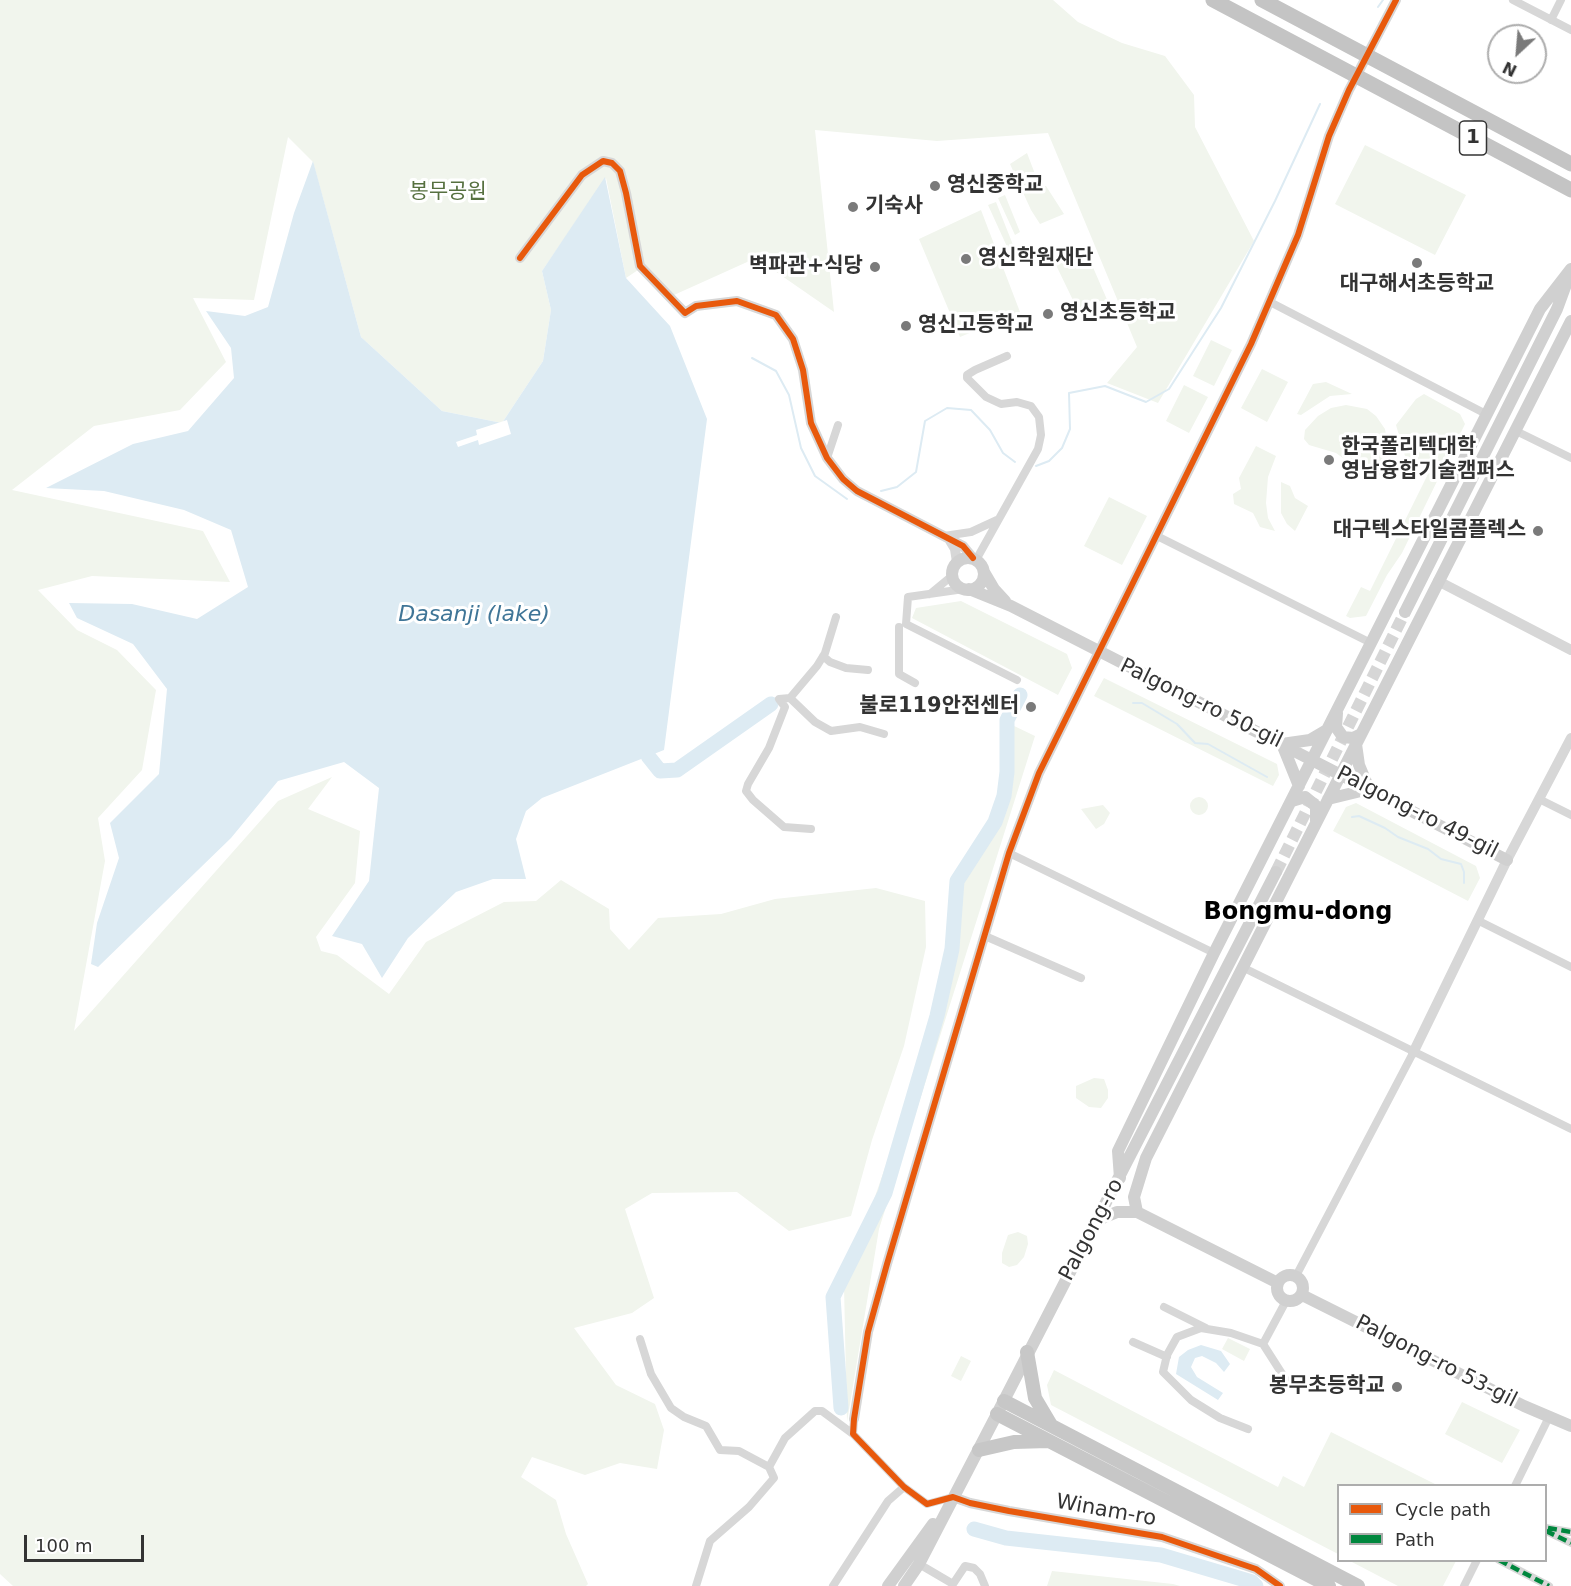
<!DOCTYPE html>
<meta charset="utf-8">
<style>
body{margin:0}
#map{position:relative;width:1571px;height:1586px;overflow:hidden;background:#fff;font-family:"DejaVu Sans",sans-serif}
canvas{display:block}
.legend{position:absolute;left:1337px;top:1484px;width:210px;height:78px;box-sizing:border-box;background:#fff;border:2px solid #adadad;margin:0;padding:8px 10px;list-style:none;font-size:18px;color:#333}
.legend li{display:flex;align-items:center;gap:12px;height:30px}
.legend b{width:30px;border:2px solid #adadad}
.north{position:absolute;left:1487px;top:24px;width:60px;height:60px;box-sizing:border-box;background:#fff;border:2px solid #adadad;border-radius:50%;rotate:206deg;font-size:16px;font-weight:700;line-height:24px;text-align:center;color:#333}
.north::after{content:'';display:block;margin:auto;width:21px;height:27px;background:#7a7a7a;clip-path:polygon(50% 0,100% 100%,50% 72%,0 100%)}
.scale{position:absolute;left:24px;top:1535px;width:120px;height:27px;box-sizing:border-box;border:3px solid #333;border-top:0;padding-left:8px;font-size:18px;line-height:21px;white-space:nowrap;color:#333;-webkit-text-stroke:4px #fff;paint-order:stroke}
</style>
<div id="map">
<canvas width="1571" height="1586"></canvas>
<ul class="legend">
<li><b style="height:8px;background:#e8590c"></b>Cycle path</li>
<li><b style="height:8px;background:#00873e"></b>Path</li>
</ul>
<div class="north">N</div>
<div class="scale">100 m</div>
</div>
<script>
const c = document.querySelector('canvas').getContext('2d');
c.lineJoin = 'round';
function fill(path, color) {
  c.fillStyle = color;
  c.fill(path, 'evenodd');
}
function poly(rows) {
  const path = new Path2D();
  for (const r of rows) {
    if (r.length === 3) {
      path.moveTo(r[0] + r[2], r[1]);
      path.arc(r[0], r[1], r[2], 0, 2 * Math.PI);
      continue;
    }
    path.moveTo(r[0], r[1]);
    for (let i = 2; i < r.length; i += 2) path.lineTo(r[i], r[i + 1]);
  }
  return path;
}
function stroke(path, color, width, dash) {
  c.strokeStyle = color;
  c.lineWidth = width;
  c.lineCap = dash ? 'butt' : 'round';
  c.setLineDash(dash || []);
  c.stroke(path);
}
function drawText(font, color, halo, rows, align = 'center') {
  c.font = font + ' "DejaVu Sans","Noto Sans KR",sans-serif';
  c.lineWidth = 6;
  c.setLineDash([]);
  c.textBaseline = 'middle';
  c.strokeStyle = halo;
  c.fillStyle = color;
  for (const [text, x, y, turn = 0] of rows) {
    c.save();
    c.translate(x, y);
    c.rotate((+turn || 0) * Math.PI / 180);
    c.textAlign = isNaN(turn) ? turn : align;
    if (halo) c.strokeText(text, 0, 0);
    c.fillText(text, 0, 0);
    c.restore();
  }
}
fill(poly([
 [0,0,1053,0,1078,22,1122,43,1165,56,1194,95,1195,127,1254,241,1158,403,1107,383,1137,347,1048,133,937,141,815,130,834,312,756,258,674,295,644,266,626,278,606,178,542,271,551,310,543,361,502,423,442,411,361,337,313,162,288,137,254,300,193,298,226,362,180,410,94,426,12,490,203,531,230,582,92,576,38,590,77,630,117,650,156,690,142,770,98,818,105,861,74,1031,278,801,332,777,308,809,360,831,355,883,316,937,321,951,337,955,389,994,426,942,504,902,536,901,561,880,609,909,610,929,629,950,658,918,721,914,775,899,876,888,925,901,926,947,904,1046,872,1140,851,1216,789,1231,737,1192,652,1193,625,1209,654,1298,632,1313,574,1328,616,1385,655,1404,664,1430,657,1469,620,1463,585,1475,532,1457,521,1477,556,1500,566,1534,588,1584,586,1586,13,1586,0,1574],
 [1365,145,1466,195,1435,255,1335,204],
 [1027,153,1040,187,1046,186,1064,214,1040,224,1031,210,1010,164],
 [1005,195,1020,232,1015,235,998,198],
 [996,202,1019,260,1014,262,988,205],
 [981,210,1020,312,960,337,919,239],
 [1085,249,1112,311,1084,323,1055,263],
 [1211,340,1232,350,1214,386,1193,376],
 [1262,369,1288,382,1267,422,1241,408],
 [1326,382,1352,394,1330,396,1301,415,1297,414,1313,384],
 [1184,385,1208,397,1189,433,1166,421],
 [1424,394,1460,414,1465,424,1402,553,1387,575,1366,616,1350,618,1346,616,1361,587,1370,591,1427,476,1424,473,1427,467,1405,456,1396,425,1416,399],
 [1346,405,1367,409,1376,416,1385,429,1389,453,1385,469,1379,476,1365,474,1336,453,1309,445,1304,439,1305,430,1318,416,1331,408],
 [1256,446,1276,456,1268,477,1266,503,1268,518,1275,531,1260,527,1253,513,1234,504,1233,494,1241,489,1239,478],
 [1281,482,1290,486,1295,498,1308,506,1295,531,1287,524,1281,513],
 [1109,497,1147,516,1122,565,1084,546],
 [961,601,1067,654,1072,668,1058,695,912,618,916,608],
 [1104,678,1277,764,1279,775,1273,786,1094,696],
 [1010,724,1035,736,879,1229,847,1422,844,1286,922,1061,959,886,1001,823,1010,777],
 [1199,806,9],
 [1356,803,1476,866,1480,878,1468,901,1333,831,1346,807],
 [1103,805,1110,813,1104,824,1096,829,1081,809],
 [1094,1078,1104,1079,1108,1090,1108,1098,1101,1108,1089,1107,1076,1098,1076,1086],
 [1018,1232,1027,1236,1028,1244,1024,1257,1017,1265,1009,1267,1002,1263,1002,1253,1008,1235],
 [1228,1338,1250,1349,1244,1361,1222,1349],
 [961,1356,971,1361,961,1381,951,1376],
 [1054,1370,1278,1487,1283,1476,1304,1487,1331,1432,1437,1485,1338,1486,1338,1554,1051,1405,1047,1385],
 [1462,1402,1520,1430,1502,1463,1445,1434],
 [1350,1561,1456,1561,1443,1586,1398,1586],
 [1052,1571,1173,1584,1180,1586,1047,1586]
]), '#f1f5ed');
fill(poly([
 [313,161,361,337,442,411,502,423,543,361,551,310,542,271,605,177,626,278,670,326,707,419,664,750,542,798,526,811,516,839,526,879,493,879,456,892,408,938,382,978,362,944,332,936,369,881,379,788,344,762,278,781,231,838,98,967,91,964,97,923,119,858,110,823,159,774,167,689,133,644,77,618,69,603,132,604,197,619,248,587,231,530,184,510,104,491,46,488,133,444,188,431,234,378,231,348,206,311,245,316,268,307,294,213],
 [1201,1345,1221,1351,1230,1364,1224,1372,1216,1363,1202,1356,1195,1358,1191,1367,1197,1377,1223,1393,1218,1400,1176,1374,1179,1357,1188,1350]
]), '#ddebf3');
fill(poly([
 [507,420,511,434,479,445,478,440,458,447,456,442,477,435,476,430]
]), '#fff');
stroke(poly([
 [1378,7,1383,0],
 [752,358,776,371,789,395,801,448,815,476,847,499],
 [1036,466,1049,461,1062,448,1070,429,1069,393,1105,386,1146,402,1169,389,1221,308,1275,201,1320,104],
 [881,491,897,487,916,472,925,421,947,408,971,410,990,430,1003,453,1015,462],
 [1133,703,1142,703,1177,724,1195,743,1208,744,1267,777],
 [1352,817,1359,816,1385,828,1398,837,1428,849,1441,859,1461,864,1464,872,1464,883]
]), '#ddebf3', 2);
stroke(poly([
 [648,756,660,771,677,770,771,704],
 [841,1408,833,1297,885,1193,937,1016,952,949,957,881,995,822,1004,796,1007,772,1007,720,1020,695],
 [974,1529,1006,1538,1161,1555,1252,1582,1256,1586]
]), '#ddebf3', 15);
stroke(poly([
 [1276,872,1405,612]
]), '#d6d6d6', 12, [12, 6]);
stroke(poly([
 [1513,0,1571,30],
 [1551,20,1561,0],
 [1270,302,1486,414],
 [1514,430,1571,458],
 [827,458,838,425],
 [944,536,971,532,997,520],
 [1157,536,1371,643],
 [976,560,1038,449,1041,435,1039,417,1031,406,1017,402,1001,404,986,397,967,378,967,375,975,370,1007,356],
 [964,589,908,597,906,624,1017,680],
 [930,594,953,575],
 [899,627,899,674,915,683],
 [823,656,830,662,846,668,868,670],
 [790,698,815,722,831,731,860,727,884,734],
 [1539,799,1571,815],
 [811,829,784,827,753,800,746,791,748,784,769,748,785,707,779,699,790,698,817,666,825,653,836,617],
 [1009,853,1214,953],
 [1479,921,1571,967],
 [985,936,1081,978],
 [1242,967,1571,1129],
 [1296,1276,1413,1053],
 [1164,1307,1206,1328],
 [640,1339,651,1374,671,1408,684,1417,706,1426,720,1450,739,1451,769,1467,785,1438,815,1411,822,1411,853,1434],
 [1133,1342,1167,1357],
 [1286,1380,1263,1344,1286,1301],
 [854,1419,853,1434,904,1487,927,1504,953,1497],
 [1248,1429,1220,1418,1191,1400,1163,1372,1167,1355,1177,1337,1201,1328,1231,1333,1263,1344],
 [1515,1486,1549,1417],
 [1546,1528,1571,1532],
 [1546,1531,1571,1543],
 [1499,1560,1549,1586],
 [919,1564,953,1584,965,1566,974,1568,980,1574,985,1586],
 [696,1586,710,1541,749,1507,774,1478,769,1467],
 [833,1586,888,1501,904,1487],
 [1464,1586,1477,1560]
]), '#d7d7d7', 8);
stroke(poly([
 [520,258,582,175,603,161,612,163,620,171,626,193,640,266,685,313,696,306,737,301,776,315,793,339,803,370,811,423,827,458,843,479,857,491,963,546,973,558],
 [949,539,955,549,957,562],
 [1438,581,1571,650],
 [1413,1053,1507,860,1571,738],
 [854,1419,868,1332,887,1264,1009,853,1039,773,1251,344,1298,235,1329,136,1349,90,1396,0],
 [953,1497,970,1503,1009,1511,1162,1537,1256,1569,1280,1586]
]), '#d7d7d7', 10);
stroke(poly([
 [968,574,16],
 [984,572,994,589,1005,601],
 [969,589,1011,606,1507,860],
 [1405,612,1557,309,1568,279],
 [1337,713,1336,727,1343,737,1353,738,1361,734],
 [1299,786,1282,744,1310,740,1327,730],
 [1328,799,1369,789,1359,765,1356,744],
 [1292,801,1305,797,1316,806,1316,821],
 [1120,1178,1118,1151,1214,953,1540,309,1571,269],
 [1137,1212,1134,1197,1146,1158,1571,321],
 [1098,1220,1117,1212,1137,1212,1278,1283],
 [1290,1288,13],
 [1302,1295,1524,1406,1571,1426],
 [888,1586,933,1524],
 [904,1586,919,1564,997,1414,1276,872]
]), '#d0d0d0', 12);
stroke(poly([
 [1027,1352,1035,1398,1051,1425],
 [1004,1401,1358,1586],
 [997,1414,1329,1586],
 [979,1450,1014,1442,1048,1441]
]), '#c7c7c7', 14);
stroke(poly([
 [1213,0,1571,190],
 [1262,0,1571,164]
]), '#c4c4c4', 15);
stroke(poly([
 [1548,1528,1571,1532],
 [1546,1531,1571,1543],
 [1499,1560,1549,1586]
]), '#00873e', 4.5, [9, 4.5]);
stroke(poly([
 [520,258,582,175,603,161,612,163,620,171,626,193,640,266,685,313,696,306,737,301,776,315,793,339,803,370,811,423,827,458,843,479,857,491,963,546,973,558],
 [1280,1586,1256,1569,1162,1537,1009,1511,970,1503,953,1497,927,1504,904,1487,853,1434,854,1419,868,1332,887,1264,1009,853,1039,773,1251,344,1298,235,1329,136,1349,90,1396,0]
]), '#e8590c', 6);
for (const [x, y, r, color] of [
 [935,186,6,"#7a7a7a"],
 [853,207,6,"#7a7a7a"],
 [966,259,6,"#7a7a7a"],
 [1417,263,6,"#7a7a7a"],
 [875,267,6,"#7a7a7a"],
 [1048,314,6,"#7a7a7a"],
 [906,326,6,"#7a7a7a"],
 [1329,460,6,"#7a7a7a"],
 [1538,531,6,"#7a7a7a"],
 [1031,707,6,"#7a7a7a"],
 [1397,1387,6,"#7a7a7a"]
]) {
  const dot = new Path2D();
  dot.arc(x, y, r, 0, 2 * Math.PI);
  c.fillStyle = color;
  c.fill(dot);
  stroke(dot, '#fff', 2);
}
for (const [x, y, w] of [
 [1473,138,27]
]) {
  const box = new Path2D();
  box.roundRect(x - w / 2, y - 17, w, 34, 4.5);
  c.fillStyle = '#fff';
  c.fill(box);
  stroke(box, '#333', 1.5);
}
drawText('bold 20px', '#333', null, [
 ["1",1473,138]
]);
drawText('bold 21px', '#333', '#fff', [
 ["영신중학교",947,186],
 ["기숙사",865,207],
 ["영신학원재단",978,259],
 ["벽파관+식당",863,267,"right"],
 ["대구해서초등학교",1417,285,"center"],
 ["영신초등학교",1060,314],
 ["영신고등학교",918,326],
 ["한국폴리텍대학",1341,448],
 ["영남융합기술캠퍼스",1341,472],
 ["대구텍스타일콤플렉스",1526,531,"right"],
 ["불로119안전센터",1019,707,"right"],
 ["봉무초등학교",1385,1387,"right"]
], 'left');
drawText('21px', '#56703f', '#fff', [
 ["봉무공원",448,193]
]);
drawText('21px', '#333', '#fff', [
 ["Palgong-ro 50-gil",1201,704,26],
 ["Palgong-ro 49-gil",1417,813,27],
 ["Palgong-ro",1092,1230,-62],
 ["Palgong-ro 53-gil",1436,1362,27],
 ["Winam-ro",1106,1511,10]
]);
drawText('italic 22px', '#3f7597', '#fff', [
 ["Dasanji (lake)",474,615]
]);
drawText('bold 24px', '#000', '#fff', [
 ["Bongmu-dong",1298,913]
]);
</script>
